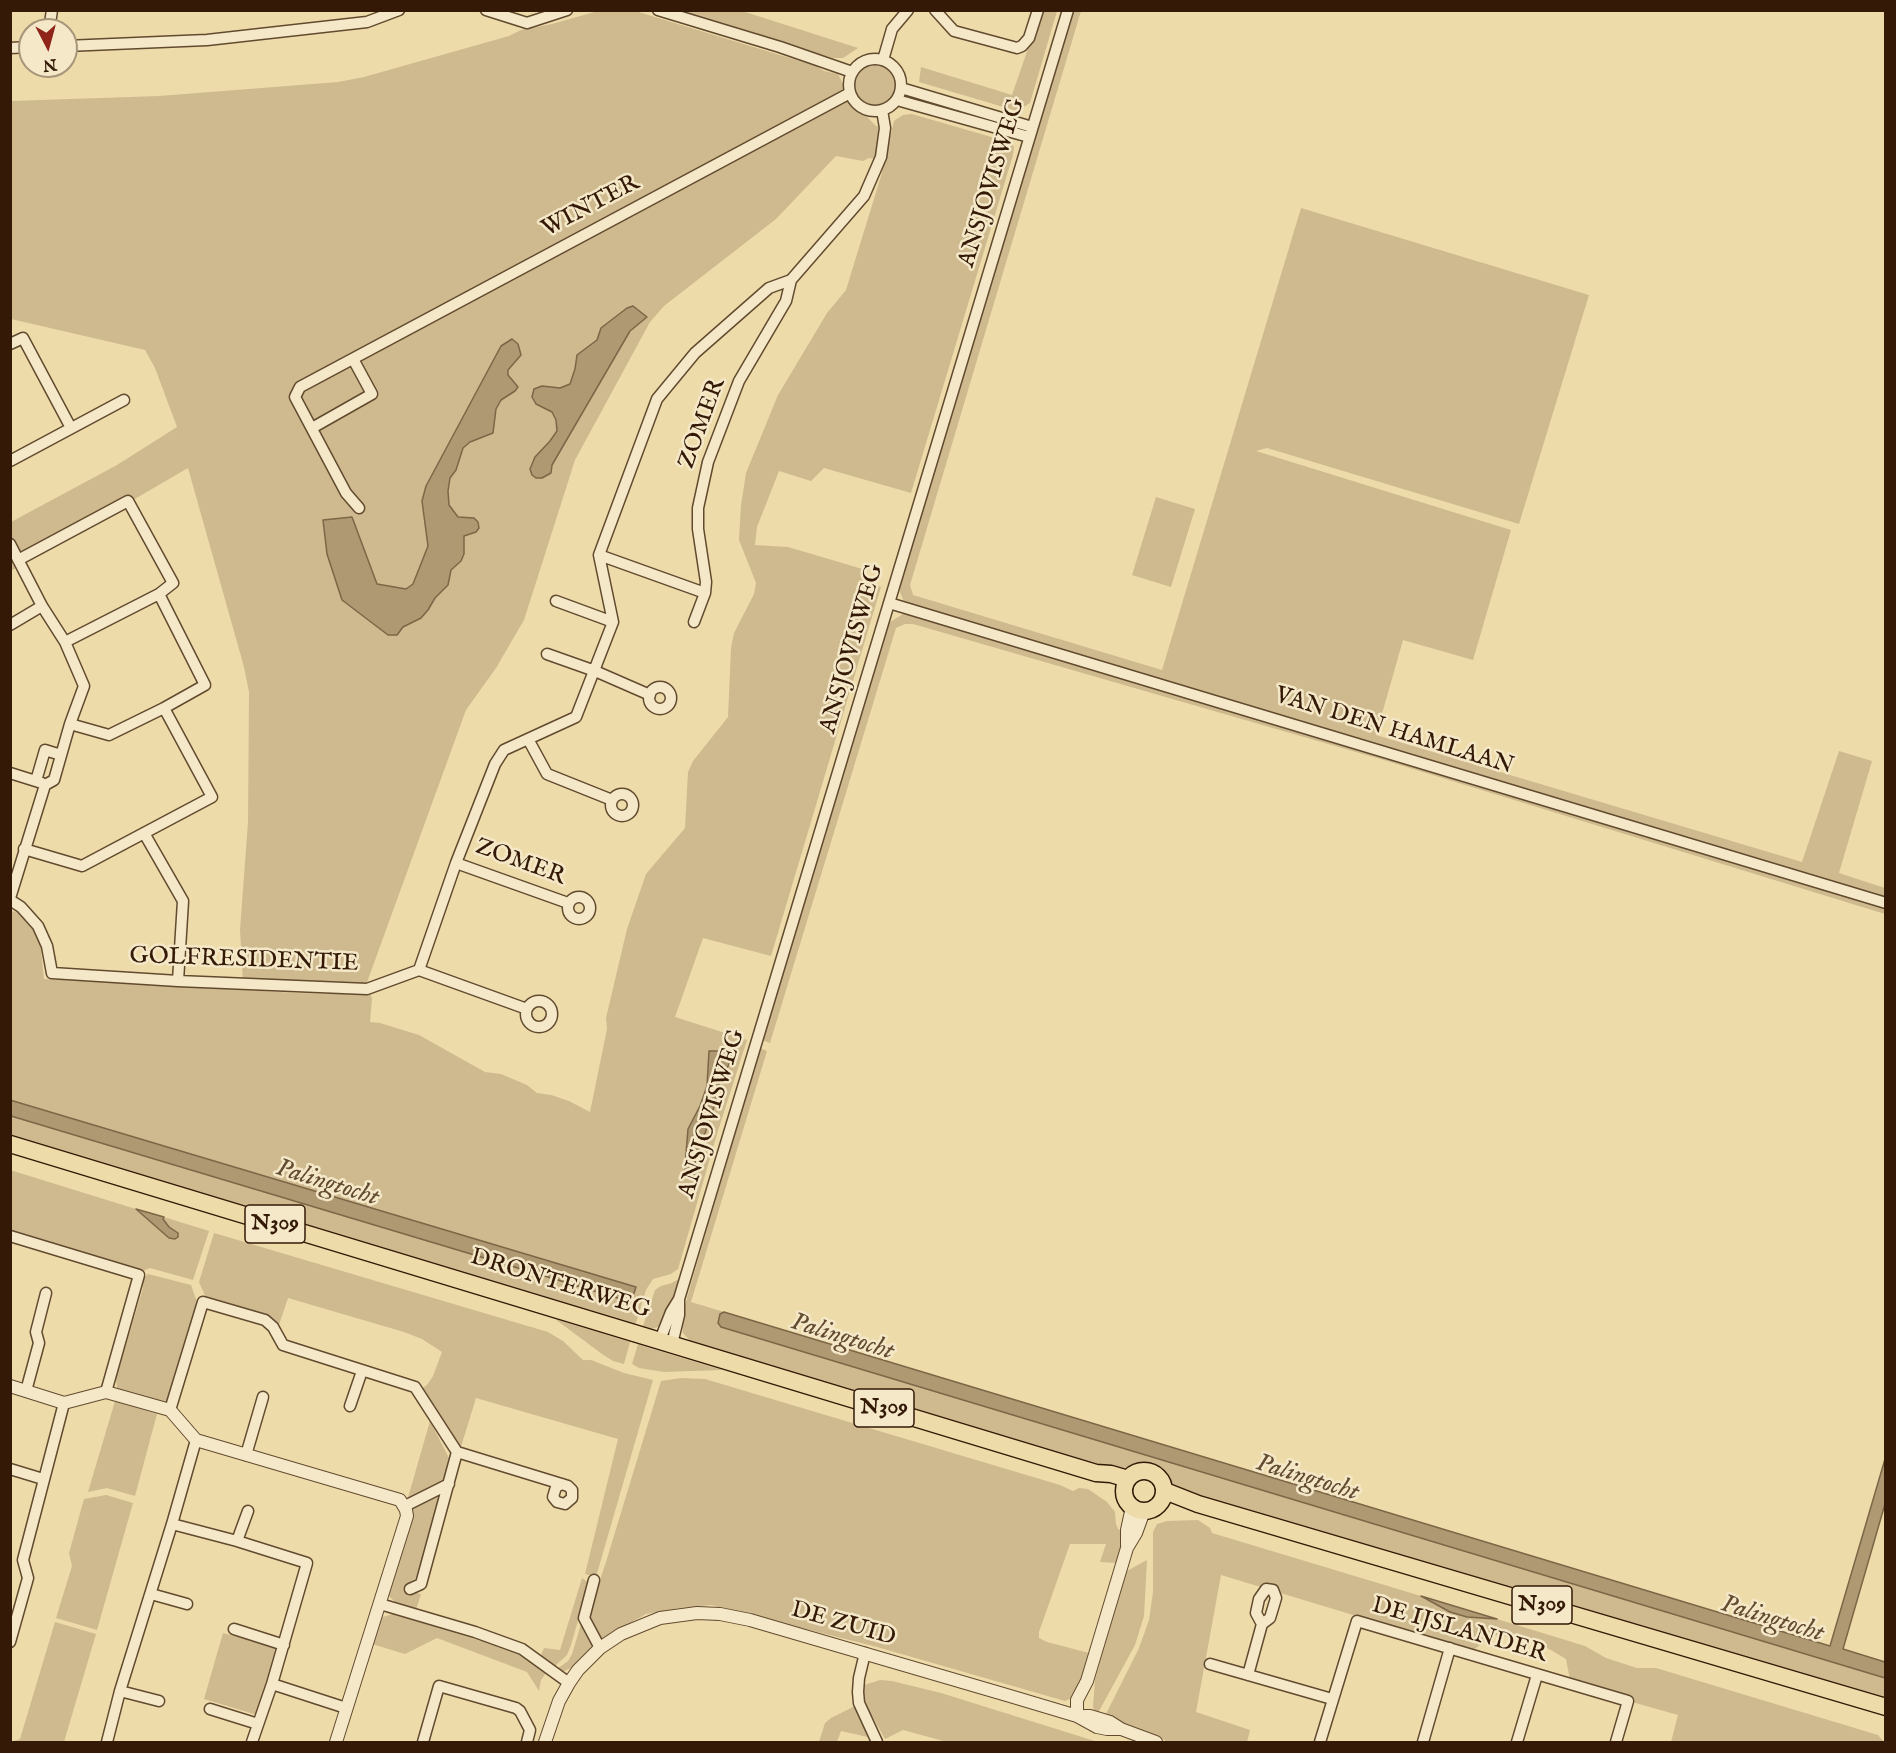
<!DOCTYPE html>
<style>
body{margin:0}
#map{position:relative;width:1896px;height:1753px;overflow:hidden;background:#eedbaa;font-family:"IM FELL English",serif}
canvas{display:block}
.frame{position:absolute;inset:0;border:12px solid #331906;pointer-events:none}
.north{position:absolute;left:18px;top:18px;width:60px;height:60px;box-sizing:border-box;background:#f4e8c8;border:2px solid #a7957a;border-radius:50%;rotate:174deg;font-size:16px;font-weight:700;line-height:24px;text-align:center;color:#331906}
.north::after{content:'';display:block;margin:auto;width:21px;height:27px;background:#8f2418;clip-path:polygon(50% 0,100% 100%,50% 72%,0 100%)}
</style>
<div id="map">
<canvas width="1896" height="1753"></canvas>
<div class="frame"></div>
<div class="north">N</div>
</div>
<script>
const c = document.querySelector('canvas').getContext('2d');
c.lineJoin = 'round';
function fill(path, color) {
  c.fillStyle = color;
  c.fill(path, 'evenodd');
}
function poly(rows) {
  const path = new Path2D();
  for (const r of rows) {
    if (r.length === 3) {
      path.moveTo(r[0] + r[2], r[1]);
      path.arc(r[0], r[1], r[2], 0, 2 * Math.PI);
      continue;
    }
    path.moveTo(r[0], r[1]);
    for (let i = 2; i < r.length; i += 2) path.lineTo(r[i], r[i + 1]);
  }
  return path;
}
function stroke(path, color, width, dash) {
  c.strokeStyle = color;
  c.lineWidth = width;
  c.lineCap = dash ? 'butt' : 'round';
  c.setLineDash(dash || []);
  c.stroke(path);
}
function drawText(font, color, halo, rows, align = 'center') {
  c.font = font + ' "IM FELL English",serif';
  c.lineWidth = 5;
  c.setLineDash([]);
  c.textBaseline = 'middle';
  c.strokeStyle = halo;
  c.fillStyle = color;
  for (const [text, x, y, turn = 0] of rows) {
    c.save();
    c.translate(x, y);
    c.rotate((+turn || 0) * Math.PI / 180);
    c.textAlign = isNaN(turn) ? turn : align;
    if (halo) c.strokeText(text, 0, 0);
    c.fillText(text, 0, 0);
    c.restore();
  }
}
fill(poly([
 [632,10,816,66,824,71,838,74,853,103,876,126,878,126,879,139,875,159,869,158,863,161,836,156,776,219,664,306,650,322,575,460,524,620,496,668,466,710,366,985,243,983,240,930,248,822,249,692,244,667,188,468,11,571,11,522,117,465,177,427,155,368,145,350,11,319,11,101,159,96,338,82,364,77,509,36,521,30,552,24,598,11],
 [670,11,742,11,858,48,843,58,833,58],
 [1041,11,1057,11,1030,103,1017,111,919,82,921,67,1012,95],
 [1072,11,1081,11,910,585,913,595,1162,670,1301,208,1589,295,1519,524,1267,448,1256,451,1511,530,1473,660,1403,640,1376,735,1802,862,1839,751,1872,761,1839,873,1885,888,1885,899,904,602,900,592,899,584],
 [875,85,21],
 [912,114,1012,143,1014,147,1013,155,911,493,824,468,811,481,779,471,757,527,755,545,788,547,866,570,864,581,881,587,771,956,703,938,675,1017,747,1040,717,1134,678,1269,671,1274,653,1279,646,1290,635,1326,11,1138,10,1116,631,1302,635,1287,11,1100,11,911,17,912,30,925,40,941,44,979,297,993,342,994,370,992,372,999,370,1022,380,1023,419,1035,485,1072,501,1074,527,1085,537,1093,551,1095,569,1101,590,1112,607,1029,606,1018,627,929,646,874,685,828,688,772,693,761,728,717,731,648,734,633,754,594,756,583,739,540,741,505,746,473,778,395,827,313,846,290,881,176,894,121,903,115],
 [709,1051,732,1058,717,1089,716,1099,711,1117,695,1161,696,1168,693,1177,683,1174,688,1129,700,1106,707,1086],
 [1156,497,1195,509,1171,587,1132,575],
 [903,614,912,615,1885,906,1885,914,1387,761,913,624,905,624,896,628,770,1043,762,1040,887,624],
 [760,1048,767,1051,691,1302,724,1312,720,1314,718,1322,721,1327,1885,1678,1885,1701,1176,1490,1170,1486,1158,1470,1152,1467,1140,1467,1128,1471,1117,1472,691,1342,683,1333,682,1327,682,1317,689,1291],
 [10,1170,136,1209,164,1234,169,1227,162,1219,164,1217,209,1231,193,1280,150,1268,143,1271,138,1270,11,1231],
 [214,1233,548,1332,563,1341,583,1360,591,1360,624,1373,653,1380,596,1577,585,1574,618,1439,476,1398,460,1450,421,1389,427,1385,433,1376,442,1352,422,1339,404,1332,288,1298,278,1328,270,1319,255,1311,214,1301,208,1302,199,1282],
 [148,1274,191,1285,198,1305,170,1401,158,1402,117,1389,116,1378,143,1288,143,1279],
 [682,1277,666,1319,661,1326,648,1330,642,1329,655,1290,661,1286,672,1283],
 [555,1319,630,1342,624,1364,613,1361,602,1354],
 [638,1344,646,1347,722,1370,664,1372,639,1368,632,1364],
 [681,1378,705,1379,1060,1485,1073,1491,1079,1488,1088,1489,1107,1502,1115,1512,1116,1524,1118,1529,1126,1533,1117,1563,1100,1562,1106,1544,1070,1544,1039,1632,1039,1638,1047,1642,1089,1653,1077,1692,1072,1698,1065,1701,877,1647,711,1605,680,1608,646,1614,612,1633,602,1642,587,1618,606,1562,661,1381],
 [115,1401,157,1414,135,1496,107,1488,88,1492],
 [430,1421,451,1462,447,1478,407,1501],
 [443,1492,420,1576,411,1581,409,1591,421,1594,416,1610,398,1605,387,1594,411,1509],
 [106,1495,133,1503,97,1630,56,1618,72,1566,69,1553,84,1499],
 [1198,1520,1210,1528,1212,1533,1421,1596,1450,1612,1467,1617,1497,1619,1585,1646,1606,1658,1637,1668,1656,1668,1878,1735,1884,1742,1671,1742,1678,1715,1632,1702,1633,1699,1570,1680,1566,1659,1549,1649,1522,1638,1493,1635,1472,1651,1221,1575,1196,1712,1250,1730,1247,1742,1167,1742,1160,1737,1105,1716,1139,1648,1149,1620,1153,1592,1153,1532,1157,1524,1167,1521],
 [1147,1560,1144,1616,1135,1645,1098,1713,1094,1712,1093,1706,1095,1680,1124,1576,1127,1571],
 [582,1578,589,1583,571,1645,567,1655,555,1666,541,1655,544,1648,560,1650],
 [393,1614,484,1642,520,1655,546,1673,541,1680,539,1691,527,1672,437,1638,405,1654,372,1644,379,1618],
 [55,1622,96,1634,64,1742,11,1742,20,1739],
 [581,1624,585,1626,594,1646,573,1667,562,1672,557,1669,568,1661,572,1654],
 [223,1633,276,1647,257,1715,204,1699],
 [880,1680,892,1681,941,1693,1098,1742,947,1742,903,1730,885,1739,866,1705,863,1691,864,1685],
 [855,1706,872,1738,841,1731,837,1742,819,1742,825,1723,831,1718]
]), '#ceba8e');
const water = poly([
 [633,306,647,317,630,331,552,465,551,473,542,478,536,478,532,475,530,469,535,457,550,441,557,431,556,420,552,412,536,404,532,397,534,389,542,386,560,388,570,384,575,369,577,355,597,340,601,328,627,308,633,306],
 [512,339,518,344,521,355,508,370,508,375,518,387,515,391,501,400,496,409,493,433,470,442,463,448,456,470,450,478,448,491,449,505,458,517,474,518,478,522,479,528,476,532,464,536,464,554,461,561,451,570,448,585,435,598,428,610,421,618,403,627,397,635,388,635,342,600,327,554,323,520,352,517,377,584,406,589,413,584,428,546,422,501,426,486,501,346,512,339],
 [709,1051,721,1051,730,1054,732,1058,717,1089,716,1099,711,1117,695,1160,696,1168,693,1177,684,1177,688,1129,700,1106,707,1086,709,1051],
 [10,1100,636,1287,631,1302,11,1116,10,1100],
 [136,1209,164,1217,163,1219,169,1227,178,1233,178,1237,175,1239,169,1238,136,1209],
 [724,1312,1830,1646,1885,1459,1885,1504,1843,1649,1885,1662,1885,1678,721,1327,718,1323,720,1314,724,1312],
 [1421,1596,1497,1619,1467,1617,1450,1612,1421,1596]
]);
fill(water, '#ae9972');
stroke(water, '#7d6647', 1.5);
const minor = poly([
 [486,10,527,23,567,10],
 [658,10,780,47,852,72],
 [935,10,954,31,1017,48,1022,46,1029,38,1038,10],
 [49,30,52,10],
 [66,46,207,40,367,22,399,10],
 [10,48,30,47],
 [875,85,26],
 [883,60,892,29,908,10],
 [901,88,1032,127],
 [897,100,1029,137],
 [10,344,23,338,71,428],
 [312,428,372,394,353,359],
 [10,461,124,400],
 [359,508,346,493,295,397,300,387,850,93],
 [10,544,42,606,65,642,84,686,70,724,54,780,45,785,10,898],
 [599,555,705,593],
 [18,560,128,501,173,583,159,594,205,685,164,708,212,797,82,866,24,849],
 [556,601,613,622],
 [889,603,1886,903],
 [694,622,705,593,706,582,698,529,698,508,708,462,739,381,786,301,791,280],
 [10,625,42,606],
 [65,642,159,594],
 [547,654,595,671,650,695],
 [660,698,11],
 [70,724,109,735,164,708],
 [528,739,547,774,612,800],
 [10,773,42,783],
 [36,781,45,750,61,755],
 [622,805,11],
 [144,833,183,901,178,981],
 [456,863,568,903],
 [579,908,11],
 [10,900,21,907,38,926,47,946,52,973,178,981,367,989,419,970,456,863,495,764,504,750,576,717,613,622,599,555,657,399,695,353,769,288,791,280,864,196,881,157,885,128,882,110],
 [419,970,527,1009],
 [539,1014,13],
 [10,1236,139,1275,106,1392],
 [660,1340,671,1312,679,1299,1068,10],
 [672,1344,679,1315,679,1300],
 [26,1391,39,1343,36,1332,46,1293],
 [350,1406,362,1371],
 [170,1410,203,1302,265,1320,273,1327,283,1345,415,1387,457,1452,421,1584,410,1589],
 [457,1452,568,1486,572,1490,572,1498,565,1504,557,1502,553,1497,556,1487,562,1484],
 [246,1455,263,1397],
 [10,1469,43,1479],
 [405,1506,449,1484],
 [172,1524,237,1541,307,1563,272,1684,252,1742],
 [237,1541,248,1511],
 [594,1580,584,1618,600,1648],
 [151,1594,187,1604],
 [380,1604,475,1632,522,1649,569,1683],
 [234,1629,284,1645],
 [10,1642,28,1578,23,1560,64,1403],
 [865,1653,859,1678,858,1692,859,1703,877,1742],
 [1210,1664,1332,1699],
 [1248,1675,1262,1624,1270,1618,1276,1598,1273,1590,1266,1589,1259,1599,1256,1613,1262,1624],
 [272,1684,346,1708],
 [120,1691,159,1701],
 [210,1709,258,1724],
 [107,1742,120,1691,172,1524,196,1440],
 [423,1742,439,1686,516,1708,520,1711,530,1730,527,1742],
 [1320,1742,1357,1621,1628,1701,1616,1742],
 [1423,1742,1450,1648],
 [1517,1742,1537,1675]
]);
const tertiary = poly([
 [10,1386,64,1403,106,1392,170,1410,196,1440,400,1500,406,1510,407,1516,336,1742],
 [1127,1545,1127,1530,1132,1507],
 [1077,1716,1077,1700,1087,1681,1127,1548,1136,1533,1144,1511],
 [1084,1716,1090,1716,1110,1722,1121,1729,1156,1742],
 [545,1742,559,1701,569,1683,578,1670,600,1648,621,1634,660,1618,697,1613,720,1614,750,1620,1010,1696,1077,1716,1097,1727,1107,1729,1121,1729]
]);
const primary = poly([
 [10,1144,1096,1473,1111,1474,1128,1479],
 [1144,1491,20],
 [1165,1491,1198,1504,1886,1707]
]);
stroke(minor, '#624a2f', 13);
stroke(tertiary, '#624a2f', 14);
stroke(primary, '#331906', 19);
stroke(minor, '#f4e8c8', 10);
stroke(tertiary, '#f4e8c8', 12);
stroke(primary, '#eedbaa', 16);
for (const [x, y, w] of [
 [275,1224,60],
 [884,1408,60],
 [1542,1605,60]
]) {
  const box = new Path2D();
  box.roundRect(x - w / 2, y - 19, w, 38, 4.5);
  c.fillStyle = '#f4e8c8';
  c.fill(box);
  stroke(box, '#331906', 1.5);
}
drawText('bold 22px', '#331906', null, [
 ["N309",275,1224],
 ["N309",884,1408],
 ["N309",1542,1605]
]);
drawText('24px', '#331906', '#f4e8c8', [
 ["ANSJOVISWEG",993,183,-73],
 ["WINTER",591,207,-28],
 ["ZOMER",703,424,-70],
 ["ANSJOVISWEG",853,649,-74],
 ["VAN DEN HAMLAAN",1394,732,17],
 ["ZOMER",520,863,20],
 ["GOLFRESIDENTIE",244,961,2],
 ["ANSJOVISWEG",713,1114,-73],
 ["DRONTERWEG",560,1285,17],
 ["DE ZUID",843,1625,16],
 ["DE IJSLANDER",1459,1631,16]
]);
drawText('italic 26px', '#644c31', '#f4e8c8', [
 ["Palingtocht",327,1184,17],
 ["Palingtocht",842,1338,17],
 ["Palingtocht",1307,1479,17],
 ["Palingtocht",1772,1620,17]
]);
</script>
